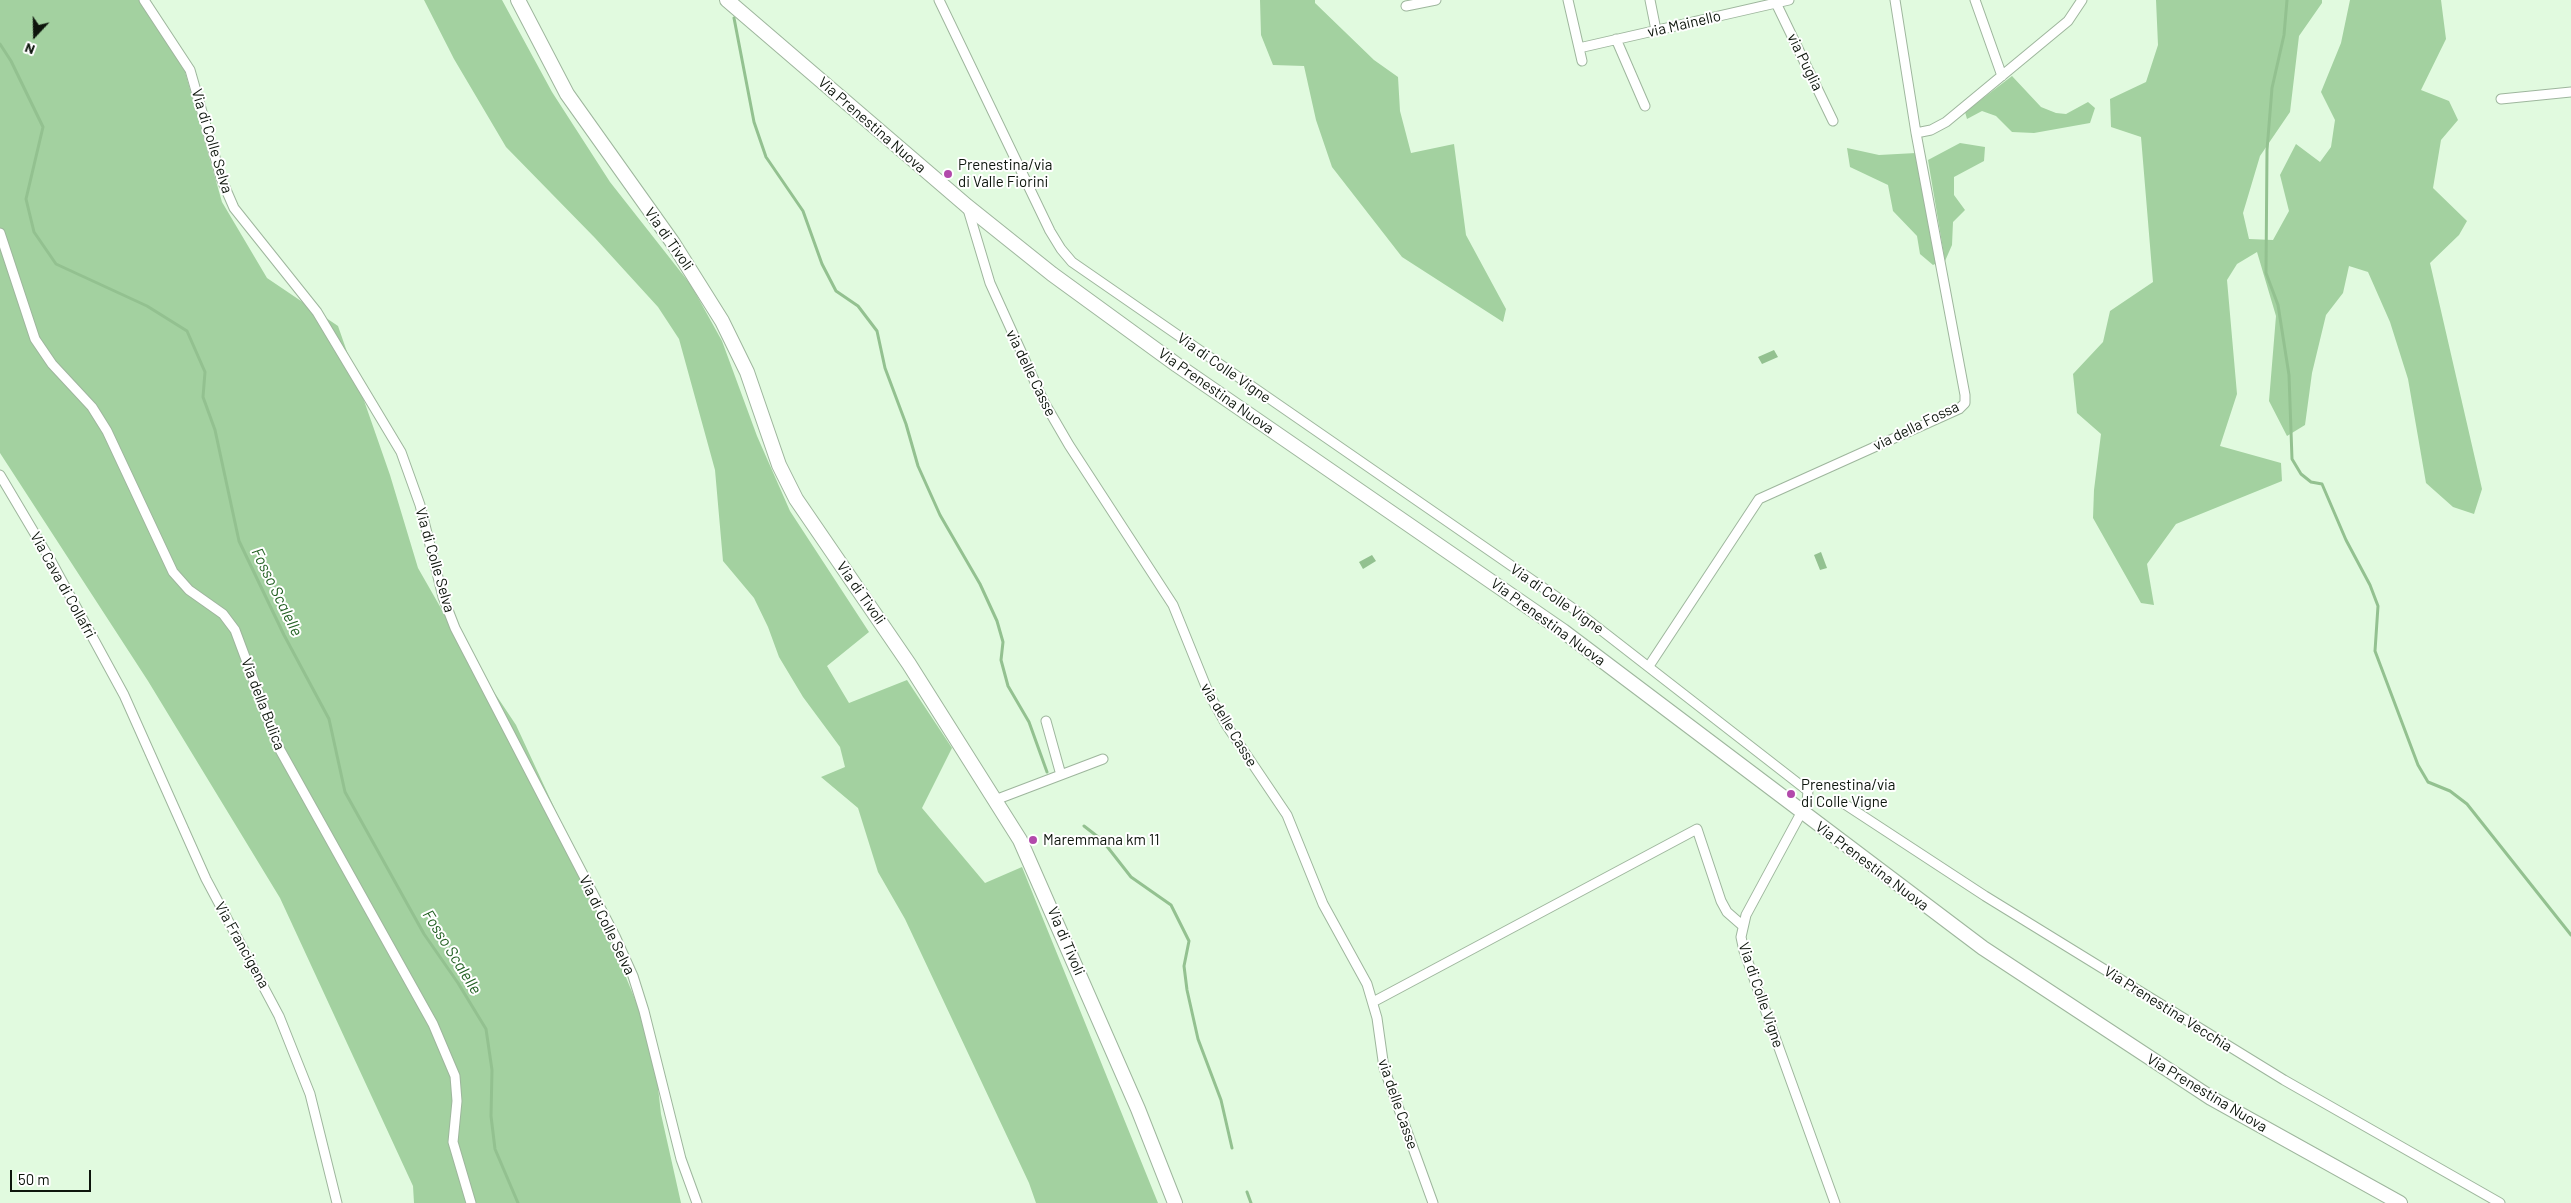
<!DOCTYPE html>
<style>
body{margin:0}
#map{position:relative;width:2571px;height:1203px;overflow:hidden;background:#e1fadf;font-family:Barlow,sans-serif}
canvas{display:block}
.north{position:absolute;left:10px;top:10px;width:50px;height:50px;-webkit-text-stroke:4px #fff;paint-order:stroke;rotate:201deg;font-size:14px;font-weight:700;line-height:20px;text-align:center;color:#0d150c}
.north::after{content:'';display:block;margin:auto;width:18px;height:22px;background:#0d150c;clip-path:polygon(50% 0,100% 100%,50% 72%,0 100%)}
.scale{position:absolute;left:10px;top:1170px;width:81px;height:22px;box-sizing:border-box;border:2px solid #0d150c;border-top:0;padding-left:6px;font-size:15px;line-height:18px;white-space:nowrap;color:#0d150c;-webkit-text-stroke:4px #fff;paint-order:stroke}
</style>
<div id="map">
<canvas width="2571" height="1203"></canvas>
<div class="north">N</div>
<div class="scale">50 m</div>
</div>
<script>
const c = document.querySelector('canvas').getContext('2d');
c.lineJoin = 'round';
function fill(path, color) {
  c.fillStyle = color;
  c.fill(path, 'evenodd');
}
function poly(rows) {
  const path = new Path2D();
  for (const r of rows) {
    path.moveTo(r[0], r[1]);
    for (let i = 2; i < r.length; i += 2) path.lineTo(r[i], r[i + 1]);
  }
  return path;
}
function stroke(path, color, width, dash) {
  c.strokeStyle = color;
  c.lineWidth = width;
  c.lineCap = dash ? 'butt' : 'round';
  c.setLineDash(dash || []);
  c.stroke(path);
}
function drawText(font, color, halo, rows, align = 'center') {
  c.font = font + ' Barlow,sans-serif';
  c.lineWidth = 4;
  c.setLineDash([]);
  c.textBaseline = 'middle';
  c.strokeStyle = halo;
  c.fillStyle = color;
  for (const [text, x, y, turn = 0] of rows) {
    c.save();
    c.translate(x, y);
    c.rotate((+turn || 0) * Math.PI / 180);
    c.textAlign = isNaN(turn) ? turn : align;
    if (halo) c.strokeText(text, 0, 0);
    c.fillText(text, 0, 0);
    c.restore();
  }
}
fill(poly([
 [0,0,150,0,178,47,222,202,267,278,338,326,390,475,418,568,458,638,516,725,572,846,653,1043,661,1114,681,1203,414,1203,413,1186,280,898,148,681,0,453],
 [424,0,502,0,552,92,610,182,691,285,722,341,757,436,790,511,869,632,827,666,849,703,907,680,952,748,922,808,985,883,1022,867,1158,1203,1036,1203,1029,1183,905,919,878,872,858,808,821,777,845,767,840,747,803,697,779,657,768,627,754,598,723,561,715,470,679,339,658,307,595,238,506,147,454,59],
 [1260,0,1315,0,1315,3,1374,60,1398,77,1400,111,1411,153,1454,144,1466,235,1506,309,1503,322,1402,257,1332,167,1316,120,1304,66,1273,65,1261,35],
 [2156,0,2322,0,2322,3,2299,36,2290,112,2260,156,2243,213,2249,239,2273,240,2289,211,2280,175,2296,144,2320,162,2331,147,2335,120,2321,92,2341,43,2350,0,2441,0,2446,39,2421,90,2449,101,2458,120,2441,140,2433,188,2467,221,2459,235,2430,263,2482,489,2474,514,2453,507,2426,483,2408,379,2390,322,2368,272,2349,266,2343,293,2326,315,2312,373,2305,425,2287,436,2269,401,2276,316,2257,252,2237,264,2227,280,2237,394,2220,446,2281,463,2282,481,2176,524,2147,564,2154,605,2141,603,2093,518,2094,490,2101,434,2077,413,2073,374,2103,342,2110,311,2153,282,2141,137,2111,127,2110,99,2146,82,2158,45],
 [2012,76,2041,107,2056,113,2066,114,2088,102,2095,108,2090,123,2034,133,2012,132,1996,116,1982,111,1967,119,1965,112],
 [1960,143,1985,147,1984,161,1954,177,1954,195,1965,210,1953,222,1952,245,1945,261,1928,160],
 [1847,148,1879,155,1916,153,1937,263,1933,265,1920,254,1917,236,1893,211,1888,185,1850,167]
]), '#a3d1a0');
fill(poly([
 [1774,350,1778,357,1762,364,1758,357],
 [1821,552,1827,568,1820,570,1814,555],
 [1372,555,1376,561,1363,569,1359,562]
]), '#93c190');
stroke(poly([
 [2287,0,2284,35,2272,88,2267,150,2266,273,2278,305,2289,375,2292,459,2301,474,2311,482,2322,484,2346,540,2370,585,2378,606,2375,651,2418,765,2428,782,2450,791,2467,804,2571,935],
 [734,18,754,122,766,157,803,211,822,264,836,291,858,306,877,331,885,368,906,424,918,466,940,515,980,584,997,621,1003,642,1001,660,1008,686,1029,722,1047,772],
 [0,44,11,61,43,127,26,199,34,232,56,264,147,306,187,331,205,372,203,397,215,430,239,541,284,635,329,719,345,792,424,934,458,983,486,1029,492,1070,491,1116,495,1149,518,1203],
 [1084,826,1102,840,1131,877,1171,905,1189,941,1184,966,1187,990,1198,1039,1221,1100,1232,1148],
 [1247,1192,1251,1203]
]), '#93c190', 3);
const street = poly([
 [144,0,190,70,221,178,234,208,317,312,401,452,420,505,443,597,455,628,615,936,633,976,644,1011,681,1159,697,1203],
 [939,0,1050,231,1061,249,1072,262,1574,609,1808,791,1807,802,1746,915,1741,937,1744,951,1835,1203],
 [1568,0,1582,61],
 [1650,0,1656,30],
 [1975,0,2002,76],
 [1776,3,1833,121],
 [1406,6,1436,0],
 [1616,39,1645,106],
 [1579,48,1789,0],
 [2501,99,2571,92],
 [1916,133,1931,130,1946,122,2068,21,2082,0],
 [967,206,990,283,1044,402,1069,445,1173,605,1209,694,1227,726,1287,815,1323,904,1367,984,1377,1018,1384,1068,1433,1203],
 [0,233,35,339,52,364,92,407,107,431,173,572,189,590,223,614,235,630,279,748,433,1024,455,1076,457,1101,453,1142,471,1203],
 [0,475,51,561,124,695,206,879,279,1016,310,1094,337,1203],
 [1649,666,1759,499,1959,409,1965,403,1965,395,1916,133,1895,0],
 [1046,721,1061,775],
 [995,800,1103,759],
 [1843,803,1985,896,2284,1080,2500,1203],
 [1373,1002,1697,829,1721,901,1727,912,1743,926]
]);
const secondary = poly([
 [518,0,567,94,673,243,722,321,747,372,779,465,796,499,909,664,1020,840,1138,1109,1175,1203],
 [727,0,967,206,1052,274,1177,365,1563,631,1983,948,2211,1098,2400,1203]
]);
stroke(street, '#9eb69d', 11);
stroke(secondary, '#9eb69d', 16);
stroke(street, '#fff', 9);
stroke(secondary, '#fff', 14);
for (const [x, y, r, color] of [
 [948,174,5,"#b249ab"],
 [1791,794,5,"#b249ab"],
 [1033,840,5,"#b249ab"]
]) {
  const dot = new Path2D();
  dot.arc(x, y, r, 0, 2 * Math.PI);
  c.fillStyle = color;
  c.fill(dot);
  stroke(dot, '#fff', 2);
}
drawText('15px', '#0d150c', '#fff', [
 ["via Mainello",1684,24,-13],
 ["via Puglia",1805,62,64],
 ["Via Prenestina Nuova",872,125,41],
 ["Via di Colle Selva",212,141,73],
 ["Via di Tivoli",669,239,55],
 ["Via di Colle Vigne",1224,368,35],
 ["via delle Casse",1031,373,64],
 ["Via Prenestina Nuova",1216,391,35],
 ["via della Fossa",1916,426,-26],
 ["Via di Colle Selva",435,560,74],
 ["Via Cava di Collafri",63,585,61],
 ["Via di Tivoli",861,593,55],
 ["Via di Colle Vigne",1557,599,35],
 ["Via Prenestina Nuova",1548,622,36],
 ["Via della Bulica",263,704,69],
 ["via delle Casse",1229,725,59],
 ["Via Prenestina Nuova",1872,866,37],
 ["Via di Colle Selva",607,925,64],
 ["Via di Tivoli",1066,941,67],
 ["Via Francigena",242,945,61],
 ["Via di Colle Vigne",1761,995,71],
 ["Via Prenestina Vecchia",2168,1009,32],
 ["Via Prenestina Nuova",2207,1093,31],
 ["via delle Casse",1398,1104,71]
]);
drawText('15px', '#0d150c', '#fff', [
 ["Prenestina/via",958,165],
 ["di Valle Fiorini",958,182],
 ["Prenestina/via",1801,785],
 ["di Colle Vigne",1801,802],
 ["Maremmana km 11",1043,840]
], 'left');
drawText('italic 16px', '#226022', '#fff', [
 ["Fosso Scalelle",277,592,64],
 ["Fosso Scalelle",452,952,58]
]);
</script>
